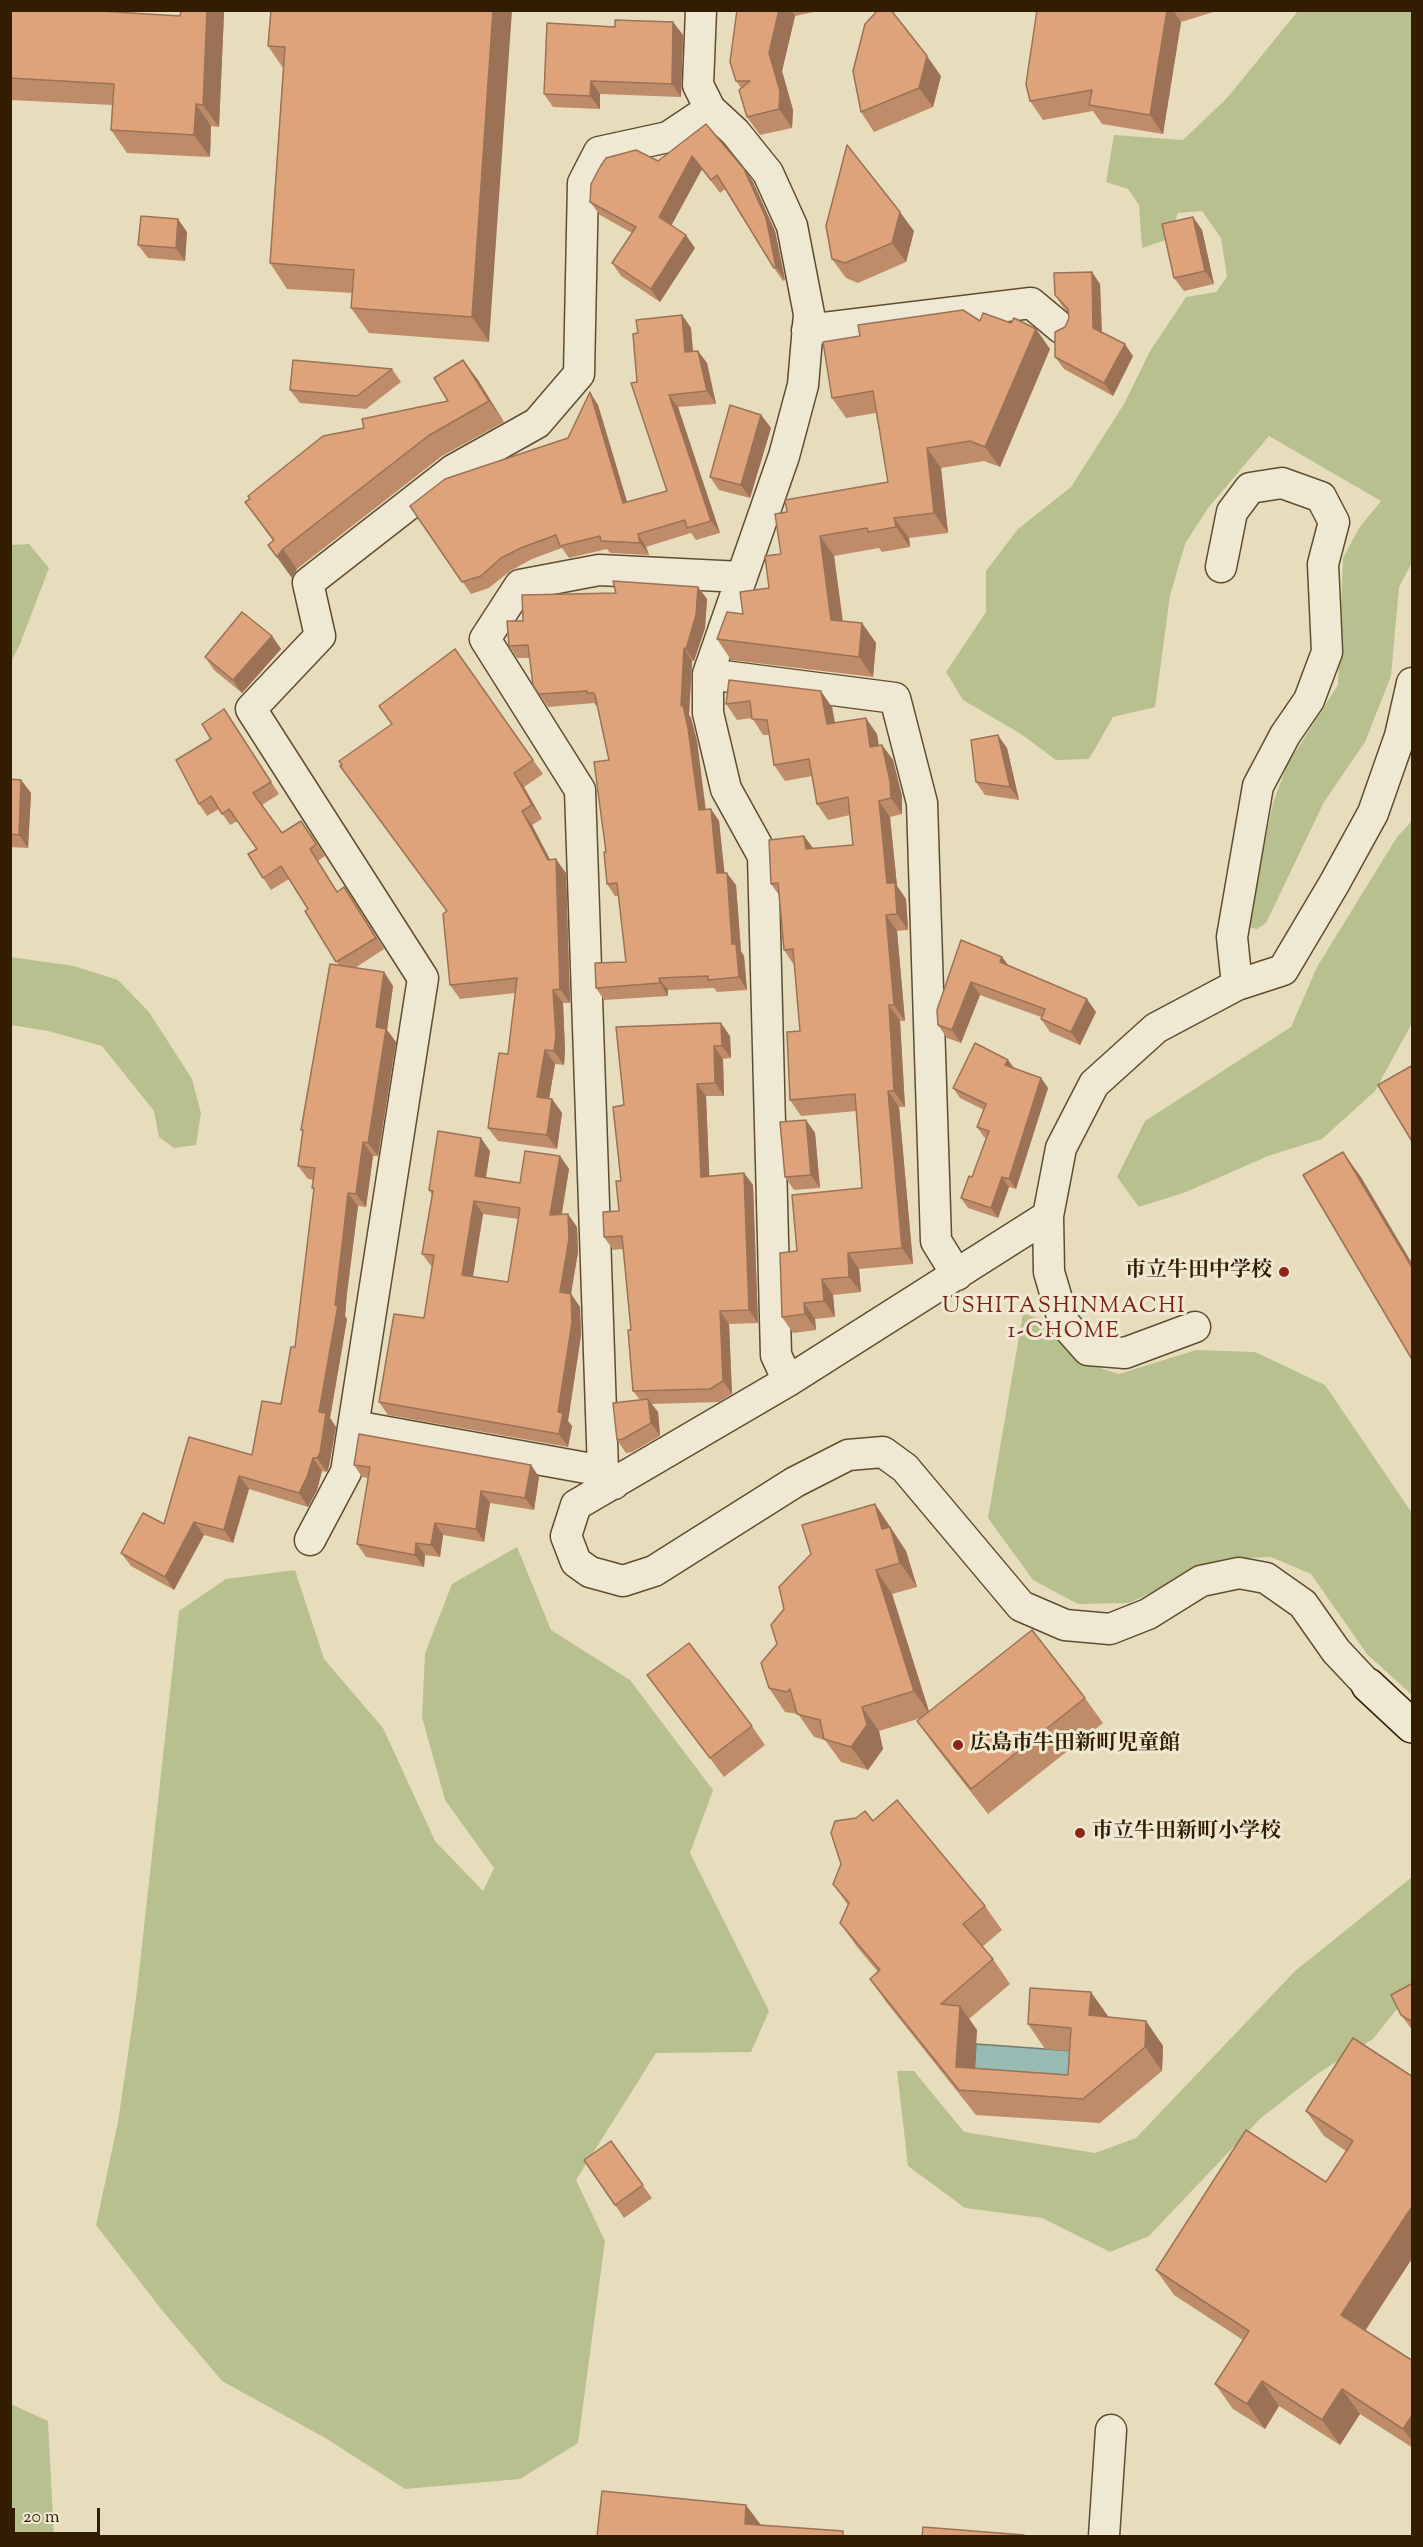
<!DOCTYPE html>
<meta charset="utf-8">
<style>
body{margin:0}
#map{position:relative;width:1423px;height:2547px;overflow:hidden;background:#e7ddbd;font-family:"Sorts Mill Goudy",serif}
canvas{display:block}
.frame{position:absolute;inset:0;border:12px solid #331d00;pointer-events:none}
.scale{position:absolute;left:12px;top:2508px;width:88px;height:27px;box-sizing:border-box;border:3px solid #331d00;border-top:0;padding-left:8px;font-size:18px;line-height:21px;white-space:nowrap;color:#331d00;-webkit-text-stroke:4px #efe9d4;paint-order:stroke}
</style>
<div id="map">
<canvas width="1423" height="2547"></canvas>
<div class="frame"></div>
<div class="scale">20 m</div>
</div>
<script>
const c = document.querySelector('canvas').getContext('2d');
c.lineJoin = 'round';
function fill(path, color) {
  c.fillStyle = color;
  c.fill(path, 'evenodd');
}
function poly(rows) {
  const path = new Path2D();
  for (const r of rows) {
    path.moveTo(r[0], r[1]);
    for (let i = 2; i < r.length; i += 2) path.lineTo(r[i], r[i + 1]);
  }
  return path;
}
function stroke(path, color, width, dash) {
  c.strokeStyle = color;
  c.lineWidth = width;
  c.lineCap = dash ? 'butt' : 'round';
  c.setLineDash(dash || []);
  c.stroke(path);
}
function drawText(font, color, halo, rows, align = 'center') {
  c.font = font + ' "Sorts Mill Goudy","Noto Serif JP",serif';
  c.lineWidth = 6;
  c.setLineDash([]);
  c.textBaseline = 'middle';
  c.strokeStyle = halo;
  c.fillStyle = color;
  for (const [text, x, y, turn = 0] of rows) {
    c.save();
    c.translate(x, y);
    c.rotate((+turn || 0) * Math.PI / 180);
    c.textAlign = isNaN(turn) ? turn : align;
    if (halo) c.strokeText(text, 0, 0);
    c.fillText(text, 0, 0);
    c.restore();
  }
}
fill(poly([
 [1298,11,1412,11,1412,563,1399,587,1391,676,1365,742,1324,802,1266,923,1257,929,1248,927,1273,803,1287,765,1338,685,1343,558,1359,528,1381,501,1269,436,1208,508,1185,544,1170,596,1155,707,1113,717,1089,759,1056,760,1021,734,963,700,946,672,986,612,986,571,1018,529,1071,487,1124,404,1150,351,1186,297,1216,292,1227,277,1221,238,1202,211,1178,213,1169,239,1142,248,1139,205,1128,189,1106,182,1114,135,1183,140,1227,98],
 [29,544,49,568,20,644,11,662,11,545],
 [1412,821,1412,1023,1375,1091,1322,1139,1268,1156,1186,1192,1139,1207,1117,1177,1145,1121,1291,1027,1317,967,1397,837],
 [11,957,74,966,118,980,149,1012,192,1079,201,1113,196,1145,174,1148,159,1137,154,1111,102,1046,48,1031,11,1025],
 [1023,1313,1051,1323,1081,1362,1119,1374,1196,1350,1255,1352,1325,1385,1412,1513,1412,1695,1367,1654,1311,1574,1271,1557,1225,1559,1129,1603,1078,1604,1033,1580,988,1518],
 [517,1547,551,1630,630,1680,713,1790,690,1853,769,2011,751,2052,656,2053,576,2180,605,2241,578,2443,520,2479,405,2489,327,2439,222,2381,161,2309,96,2225,118,2122,136,1999,179,1611,226,1579,295,1570,324,1659,383,1728,435,1841,483,1891,494,1868,445,1800,422,1717,425,1653,452,1584],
 [1412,1877,1412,2001,1400,2005,1373,2039,1320,2072,1261,2118,1149,2236,1110,2252,1042,2218,965,2208,908,2166,897,2071,914,2071,964,2132,1095,2153,1136,2138,1295,1971],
 [11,2404,48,2421,54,2536,11,2536]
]), '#b8c08f');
const water = poly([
 [976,2044,1088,2052,1085,2099,973,2091,976,2044]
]);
fill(water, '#97bbb3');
stroke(water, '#6f7c6b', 1.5);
const street = poly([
 [701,10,698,85,710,109,735,132,768,173,792,226,809,314,803,385,784,456,708,674,708,713,726,789,763,856,776,1355,788,1381],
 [807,330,1031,303,1061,328],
 [1221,567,1232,512,1250,488,1282,483,1321,497,1334,522,1323,564,1327,652,1309,700,1285,735,1258,786,1232,937,1237,985],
 [708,674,895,698,922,803,936,1241,957,1275],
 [1048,1216,788,1381,576,1505,566,1536,576,1562,590,1572,623,1581,654,1571,795,1482,848,1455,883,1452,905,1468,1021,1606,1065,1625,1110,1629,1148,1614,1201,1581,1239,1573,1266,1578,1303,1604,1336,1651,1368,1685],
 [1195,1327,1125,1353,1088,1350,1064,1323,1049,1272,1048,1216,1061,1148,1094,1084,1156,1028,1237,985,1283,970,1334,884,1373,813,1400,736,1412,683],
 [354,1426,603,1471],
 [614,1484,603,1471,580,790,485,639,520,585,599,570,742,577],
 [310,1540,346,1472,423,978,251,709,320,636,308,583,453,470,537,423,579,374,583,183,599,152,668,137,710,109],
 [1104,2536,1111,2430]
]);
const secondary = poly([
 [1368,1685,1412,1726]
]);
stroke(street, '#604d2f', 33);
stroke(secondary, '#331d00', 36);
stroke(street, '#efe9d4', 30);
stroke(secondary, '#efe9d4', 33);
fill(poly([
 [10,10,95,11,180,16,207,10,222,10,224,13,219,127,211,126,210,157,127,153,111,130,113,105,10,100],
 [271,10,489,342,369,333,351,308,353,293,287,289,270,263,283,68,268,46],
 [737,10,823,10,795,16,782,71,793,110,792,128,760,135,747,117,741,88,736,81],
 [1037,10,1220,10,1181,22,1163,134,1102,124,1093,111,1043,120,1030,101],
 [673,22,683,35,681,97,600,94,600,109,553,107,544,94,615,27],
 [941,76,933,107,874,132,861,112],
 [706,124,744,169,753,182,775,231,785,280,783,281,774,268,725,189,720,193,702,169,671,225,695,248,660,302,621,276,612,263,632,233,600,215,590,202,658,161],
 [1193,217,1202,230,1214,284,1184,291,1174,278],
 [914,231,906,262,858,283,846,278,832,259],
 [187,232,185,261,148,258,138,245],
 [1100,284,1102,332,1133,356,1113,396,1064,369,1055,357,1065,327,1069,318,1069,313,1063,307,1055,295],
 [682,315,691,328,693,351,698,351,707,363,716,404,678,407,720,533,696,540,691,533,646,547,649,555,610,553,607,549,569,558,562,548,532,559,510,571,489,588,471,594,410,506,568,438,598,405,627,502,667,491,637,382,638,333],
 [980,321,1011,323,1036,329,1050,349,1000,467,984,461,941,468,948,533,909,538,910,547,882,552,879,548,834,556,843,621,862,623,876,643,873,677,731,660,717,639,769,588,781,554,787,512,888,482,876,413,846,418,832,398],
 [463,360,478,380,504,422,442,456,297,569,292,578,268,545,273,541,245,502,364,428,448,401],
 [392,369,401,382,366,409,300,403,290,390],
 [761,415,771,428,750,498,719,490,710,477],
 [698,587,707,599,705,628,694,661,692,661,689,715,691,718,697,741,706,810,711,809,719,821,724,873,736,885,741,951,744,956,747,990,717,992,714,988,668,990,668,996,604,1000,596,988,626,962,619,896,615,896,607,884,606,852,609,760,598,705,596,706,594,703,548,707,539,694,530,658,517,658,509,646,523,621,616,593],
 [272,636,281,649,242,693,214,670,205,657],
 [455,649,543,774,524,787,542,819,532,825,550,860,566,873,570,1003,563,1003,565,1050,564,1065,555,1064,549,1099,552,1099,562,1113,557,1149,498,1141,488,1128,508,1054,515,993,460,999,450,985,447,911,392,724],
 [729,680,832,707,835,723,877,734,879,745,882,745,893,760,902,796,902,814,890,817,897,886,906,899,908,930,897,931,905,1021,900,1021,905,1107,899,1107,913,1264,859,1269,861,1292,833,1295,835,1317,815,1319,816,1330,793,1333,782,1317,797,1251,862,1188,856,1111,801,1116,790,1100,800,1031,794,965,784,950,779,895,771,884,804,836,813,849,853,845,850,815,828,820,817,804,812,776,785,781,774,765,769,735,763,735,752,718,737,720,726,704],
 [232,721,279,794,262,805,282,833,310,833,325,856,318,861,337,891,352,899,384,949,355,968,384,972,393,986,387,1030,396,1042,378,1156,373,1156,366,1207,358,1206,347,1293,345,1316,347,1319,330,1418,336,1427,329,1466,327,1472,322,1471,317,1490,308,1507,249,1489,233,1543,204,1535,174,1590,131,1566,121,1553,164,1524,252,1455,281,1404,295,1347,314,1190,312,1188,314,1180,308,1179,298,1166,303,1132,301,1130,339,965,305,911,308,909,289,879,271,890,263,878,257,849,238,821,230,825,219,809,207,816,199,804,211,739],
 [1007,748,1019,800,985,795,976,782],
 [10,779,21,780,31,793,28,848,10,847],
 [1002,957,1009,966,1096,1012,1080,1045,1050,1032,1041,1019,1041,1017,980,995,961,1043,947,1038,938,1025,937,1010],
 [730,1036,731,1058,723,1059,724,1096,706,1096,709,1176,744,1173,753,1185,758,1323,729,1324,732,1394,719,1402,651,1404,658,1412,660,1436,632,1452,626,1453,617,1440,640,1400,633,1391,631,1330,623,1249,613,1250,604,1237,619,1211,624,1105],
 [1008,1060,1015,1069,1041,1078,1048,1088,1016,1189,1009,1187,998,1218,968,1208,961,1198,972,1177,986,1138,984,1137,977,1127,984,1110,960,1098,953,1088],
 [806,1120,815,1133,820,1188,794,1190,785,1177],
 [490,1151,486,1177,520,1183,560,1156,569,1169,562,1214,577,1227,578,1252,571,1294,580,1307,581,1335,568,1421,572,1426,568,1447,388,1415,379,1402,424,1318,432,1267,422,1254,432,1195,429,1190],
 [483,1214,518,1219,508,1282,473,1277],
 [354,1465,531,1465,539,1477,534,1510,490,1503,484,1542,443,1535,440,1557,425,1555,424,1567,366,1557,357,1544,368,1478,362,1477],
 [875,1504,906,1551,917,1587,892,1594,929,1711,1085,1698,1103,1723,988,1814,935,1746,917,1721,921,1718,879,1731,883,1749,868,1770,841,1762,825,1740,814,1737,798,1714,785,1712,769,1688,777,1644],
 [647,1675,752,1726,765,1745,724,1777],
 [873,1821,985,1906,1002,1930,982,1947,993,1959,1010,1984,969,2019,977,2030,974,2068,1068,2075,1069,2051,1045,2049,1028,2024,1108,2016,1108,2017,1146,2021,1163,2046,1162,2071,1100,2123,976,2115,887,2003,870,1979,878,1972,858,1948,840,1923,848,1905,833,1884],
 [1413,1983,1413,2031,1401,2015],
 [1413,2077,1413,2257,1365,2331,1413,2361,1413,2448,1360,2414,1340,2445,1279,2406,1265,2429,1233,2409,1215,2384,1243,2340,1174,2295,1156,2270,1326,2182,1346,2151,1324,2136,1306,2111],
 [611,2141,652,2198,624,2218,584,2160]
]), '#bf8c6a');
fill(poly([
 [207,10,222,10,224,13,219,127,203,105],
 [493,10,512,10,489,342,472,317],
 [779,10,791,10,795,16,782,71,793,110,792,128,779,109,769,53],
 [1167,10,1173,10,1181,22,1163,134,1150,115],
 [673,22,683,35,681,97,672,84],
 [927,56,941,76,933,107,919,88],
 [591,81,600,94,600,109,590,96],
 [196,104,211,126,210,157,194,135],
 [692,156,702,169,669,230,659,217],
 [744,169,753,182,775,231,785,280,776,267],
 [900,212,914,231,906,262,892,243],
 [1193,217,1202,230,1214,284,1205,271],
 [178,219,187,232,185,261,176,248],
 [686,235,695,248,660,302,651,289],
 [1092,272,1100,284,1102,340,1093,328],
 [682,315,691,328,694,365,685,352],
 [1036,329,1050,349,1000,467,985,447],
 [1125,344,1133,356,1113,396,1104,383],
 [698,351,707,363,716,404,707,391],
 [463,360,478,380,504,422,489,401],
 [590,392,598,405,631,515,623,503],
 [669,395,678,407,720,533,711,521],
 [761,415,771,428,750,498,741,485],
 [927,448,941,468,948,533,934,513],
 [894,518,909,538,910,547,896,527],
 [638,534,646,547,649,555,640,543],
 [820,536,834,556,845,640,831,620],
 [283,549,297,569,292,578,277,557],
 [698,587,707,599,705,628,694,661,686,649],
 [862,623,876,643,873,677,859,657],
 [272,636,281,649,242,693,233,680],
 [684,648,692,661,689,715,691,718,697,741,707,823,699,810,681,706],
 [821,691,832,707,838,740,827,724],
 [866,718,877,734,881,763,870,747],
 [998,735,1007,748,1019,800,1010,787],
 [882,745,893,760,902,796,902,814,891,798],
 [514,773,524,787,542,819,532,805],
 [21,780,31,793,28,848,19,835],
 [879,801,890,817,897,886,906,899,908,930,897,914,887,883],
 [711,809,719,821,726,886,717,873],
 [522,811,532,825,556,871,556,859,566,873,570,1003,560,989,548,860],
 [804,836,816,852,806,849],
 [727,873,736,885,741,951,744,956,747,990,739,977,732,944],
 [344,887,352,899,384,949,376,938],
 [886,915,897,931,905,1021,894,1005],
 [1002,957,1012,970,1000,962],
 [384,972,393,986,387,1030,396,1042,378,1156,368,1143,376,1027],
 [659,978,668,990,668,996,660,983],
 [971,982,980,995,961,1043,952,1030],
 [553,990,563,1003,565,1050,564,1065,554,1051],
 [1087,999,1096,1012,1080,1045,1071,1032],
 [889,1005,900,1021,905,1107,894,1091],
 [721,1023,730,1036,731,1058,722,1046],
 [714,1046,723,1059,724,1096,715,1083],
 [545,1050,555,1064,547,1111,537,1097],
 [1008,1060,1015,1070,1005,1065],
 [1041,1078,1048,1088,1016,1189,1009,1179],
 [697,1084,706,1096,710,1190,701,1177],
 [888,1091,899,1107,913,1264,902,1248],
 [552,1099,562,1113,557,1149,547,1135],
 [806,1120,815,1133,820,1188,811,1175],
 [481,1138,490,1151,484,1189,475,1176],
 [363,1142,373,1156,366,1207,356,1194],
 [1343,1152,1361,1177,1413,1265,1413,1269],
 [560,1156,569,1169,559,1228,550,1215],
 [744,1173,753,1185,758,1323,749,1310],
 [1002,1177,1009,1187,998,1218,991,1208],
 [348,1193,358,1206,347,1293,345,1316,347,1319,330,1418,336,1427,329,1466,327,1472,317,1458,319,1412,335,1305],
 [474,1201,483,1214,471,1288,462,1275],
 [568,1214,577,1227,578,1252,569,1305,560,1292],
 [848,1253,859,1269,861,1292,849,1277],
 [822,1279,833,1295,835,1317,824,1301],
 [571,1294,580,1307,581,1335,568,1421,572,1426,568,1447,559,1434,558,1412],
 [804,1303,815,1319,816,1330,805,1314],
 [720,1311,729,1324,732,1394,723,1381],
 [648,1399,658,1412,660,1436,651,1423],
 [313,1458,322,1471,317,1490,308,1507,299,1493],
 [531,1465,539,1477,534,1510,525,1498],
 [239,1476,249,1489,233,1543,224,1530],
 [481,1491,490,1503,484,1542,476,1529],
 [875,1504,906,1551,917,1587,900,1563,882,1529],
 [194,1522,204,1535,174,1590,165,1577],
 [435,1523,443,1535,440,1557,431,1545],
 [416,1543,425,1555,424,1567,415,1555],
 [876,1570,892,1594,930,1715,914,1691],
 [862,1707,879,1731,883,1749,868,1770,851,1747],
 [1091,1992,1108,2016,1106,2040,1089,2015],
 [960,2006,977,2030,973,2091,956,2067],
 [1146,2021,1163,2046,1162,2071,1145,2047],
 [1413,2205,1413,2257,1359,2340,1341,2315],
 [1262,2381,1279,2406,1265,2429,1247,2404],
 [1342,2389,1360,2414,1340,2445,1322,2420],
 [1413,2414,1413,2442,1403,2429],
 [746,2505,764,2529,745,2524]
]), '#9b7256');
const building = poly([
 [10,10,83,10,180,16,181,10,207,10,203,105,196,104,194,135,111,130,114,84,10,78,10,10],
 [271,10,493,10,472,317,351,308,354,270,270,263,285,47,268,46,271,10],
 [737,10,779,10,769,53,780,91,779,109,747,117,739,90,750,81,736,81,730,62,737,10],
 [878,10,891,10,927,56,919,88,861,112,853,71,865,24,878,10],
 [1037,10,1167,10,1150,115,1089,105,1092,90,1030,101,1026,84,1037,10],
 [615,20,673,22,672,84,591,81,590,96,544,94,547,23,615,27,615,20],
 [706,124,744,169,766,218,776,267,774,268,717,175,711,180,692,156,659,217,686,235,651,289,612,263,636,227,590,202,591,184,600,167,606,158,636,150,658,161,706,124],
 [847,145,900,212,892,243,845,263,832,259,826,226,847,145],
 [141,216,178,219,176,248,138,245,141,216],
 [1193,217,1205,271,1174,278,1162,224,1193,217],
 [1092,272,1093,328,1125,344,1104,383,1055,357,1055,332,1065,327,1069,318,1068,309,1055,295,1054,273,1092,272],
 [963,310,980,321,983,313,1011,323,1014,318,1036,329,985,447,970,441,927,448,934,513,894,518,896,527,868,532,867,528,820,536,831,620,862,623,859,657,717,639,727,612,743,614,740,592,769,588,765,556,781,554,775,514,787,512,785,500,888,482,873,391,832,398,823,342,860,336,858,325,963,310],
 [682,315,685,352,698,351,707,391,669,395,711,521,687,528,685,520,638,534,640,543,601,541,600,536,560,546,556,535,523,547,501,558,481,576,462,582,410,506,445,479,568,438,590,392,623,503,667,491,631,383,637,382,633,334,638,333,636,320,682,315],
 [293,360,392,369,357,396,290,390,293,360],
 [463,360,489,401,428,436,283,549,277,557,268,545,274,540,245,502,250,499,248,496,323,436,364,428,362,419,448,401,434,378,463,360],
 [730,405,761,415,741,485,710,477,730,405],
 [613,581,698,587,696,615,686,649,684,648,681,706,683,705,688,728,699,810,711,809,717,873,727,873,732,944,736,944,739,977,708,980,708,976,659,978,660,983,596,988,595,963,626,962,617,883,607,884,604,852,606,852,594,762,609,760,595,695,594,693,587,693,587,691,539,694,533,685,528,645,509,646,507,621,523,621,522,595,616,593,613,581],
 [242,612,272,636,233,680,205,657,242,612],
 [455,649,533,760,514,773,532,805,522,811,548,860,556,859,560,989,553,990,556,1036,554,1051,545,1050,537,1097,552,1099,547,1135,488,1128,499,1053,508,1054,517,978,450,985,443,914,447,911,340,766,342,765,339,761,392,724,379,706,455,649],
 [729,680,821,691,827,724,866,718,870,747,882,745,890,781,891,798,879,801,887,883,895,883,897,914,886,915,894,1005,889,1005,894,1091,888,1091,902,1248,848,1253,849,1277,822,1279,824,1301,804,1303,805,1314,782,1317,780,1253,797,1251,792,1195,862,1188,855,1094,790,1100,787,1032,800,1031,793,949,784,950,778,883,771,884,769,840,804,836,806,849,853,845,848,797,817,804,809,759,774,765,767,720,752,719,750,701,726,704,729,680],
 [224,709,271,782,253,793,282,833,301,821,316,844,310,849,337,892,344,887,376,938,336,962,305,911,308,909,281,866,263,878,248,854,257,849,229,809,222,814,211,796,199,804,176,760,211,739,202,724,224,709],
 [998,735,1010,787,976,782,971,740,998,735],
 [10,779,21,780,19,835,10,834,10,779],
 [961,940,1002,957,1000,962,1087,999,1071,1032,1041,1019,1045,1009,971,982,952,1030,938,1025,937,1010,961,940],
 [330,964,384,972,376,1027,386,1029,368,1143,363,1142,356,1194,348,1193,338,1280,335,1305,338,1305,319,1412,326,1413,320,1453,317,1458,313,1458,307,1477,299,1493,239,1476,224,1530,194,1522,165,1577,121,1553,143,1513,164,1524,189,1437,252,1455,262,1401,281,1404,291,1347,295,1347,314,1188,312,1188,315,1168,298,1166,303,1130,301,1130,330,964],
 [721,1023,722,1046,714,1046,715,1083,697,1084,701,1177,744,1173,749,1310,720,1311,723,1381,710,1389,633,1391,628,1330,631,1330,622,1236,604,1237,603,1212,619,1211,616,1181,621,1181,613,1107,624,1105,616,1027,721,1023],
 [975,1043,1008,1060,1005,1065,1041,1078,1009,1179,1002,1177,991,1208,961,1198,969,1176,972,1177,989,1131,977,1127,986,1104,953,1088,975,1043],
 [1413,1065,1413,1143,1378,1085,1413,1065],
 [806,1120,811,1175,785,1177,780,1122,806,1120],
 [438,1131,481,1138,475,1176,520,1183,525,1151,560,1156,550,1215,568,1214,569,1239,560,1292,571,1294,572,1322,558,1412,563,1413,559,1434,379,1402,394,1314,424,1318,434,1255,422,1254,433,1191,429,1190,438,1131],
 [474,1201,520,1208,508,1282,462,1275,474,1201],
 [1343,1152,1413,1269,1413,1361,1303,1175,1343,1152],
 [648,1399,651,1423,623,1439,617,1440,613,1403,648,1399],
 [359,1434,531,1465,525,1498,481,1491,476,1529,435,1523,431,1545,416,1543,415,1555,357,1544,370,1467,354,1465,359,1434],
 [875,1504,882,1529,890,1527,900,1563,876,1570,914,1691,862,1707,867,1725,851,1747,824,1739,820,1720,797,1714,790,1689,787,1692,769,1688,761,1663,777,1644,771,1625,784,1609,779,1587,811,1554,802,1525,875,1504],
 [1032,1630,1085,1698,971,1789,917,1721,1032,1630],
 [689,1643,752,1726,710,1758,647,1675,689,1643],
 [897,1800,985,1906,963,1924,993,1959,941,2004,960,2006,956,2067,1068,2075,1071,2028,1028,2024,1030,1988,1091,1992,1089,2015,1146,2021,1145,2047,1083,2099,959,2090,870,1979,880,1970,840,1923,849,1903,833,1884,841,1864,831,1833,835,1821,856,1818,865,1811,873,1821,897,1800],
 [1413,1983,1413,2022,1401,2015,1391,1995,1413,1983],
 [1353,2038,1413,2077,1413,2205,1341,2315,1413,2361,1413,2414,1403,2429,1342,2389,1322,2420,1262,2381,1247,2404,1215,2384,1249,2331,1156,2270,1246,2130,1326,2182,1353,2141,1306,2111,1353,2038],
 [611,2141,643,2185,615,2205,584,2160,611,2141],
 [602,2491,746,2505,745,2524,843,2531,843,2536,597,2536,602,2491],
 [923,2527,1024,2535,1024,2536,922,2536,923,2527]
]);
fill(building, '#dea37b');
stroke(building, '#9b7256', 1.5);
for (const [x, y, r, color] of [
 [1284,1272,6,"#8f2418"],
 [958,1745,6,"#8f2418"],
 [1080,1833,6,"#8f2418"]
]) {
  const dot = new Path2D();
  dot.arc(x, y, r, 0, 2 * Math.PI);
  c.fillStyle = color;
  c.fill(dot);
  stroke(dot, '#efe9d4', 2);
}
drawText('bold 21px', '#331d00', '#efe9d4', [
 ["市立牛田中学校",1272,1272,"right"],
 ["広島市牛田新町児童館",970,1745],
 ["市立牛田新町小学校",1092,1833]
], 'left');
c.letterSpacing = '1.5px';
drawText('22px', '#7a1f14', '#efe9d4', [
 ["USHITASHINMACHI",1064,1308],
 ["1-CHOME",1064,1333]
]);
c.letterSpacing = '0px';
</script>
